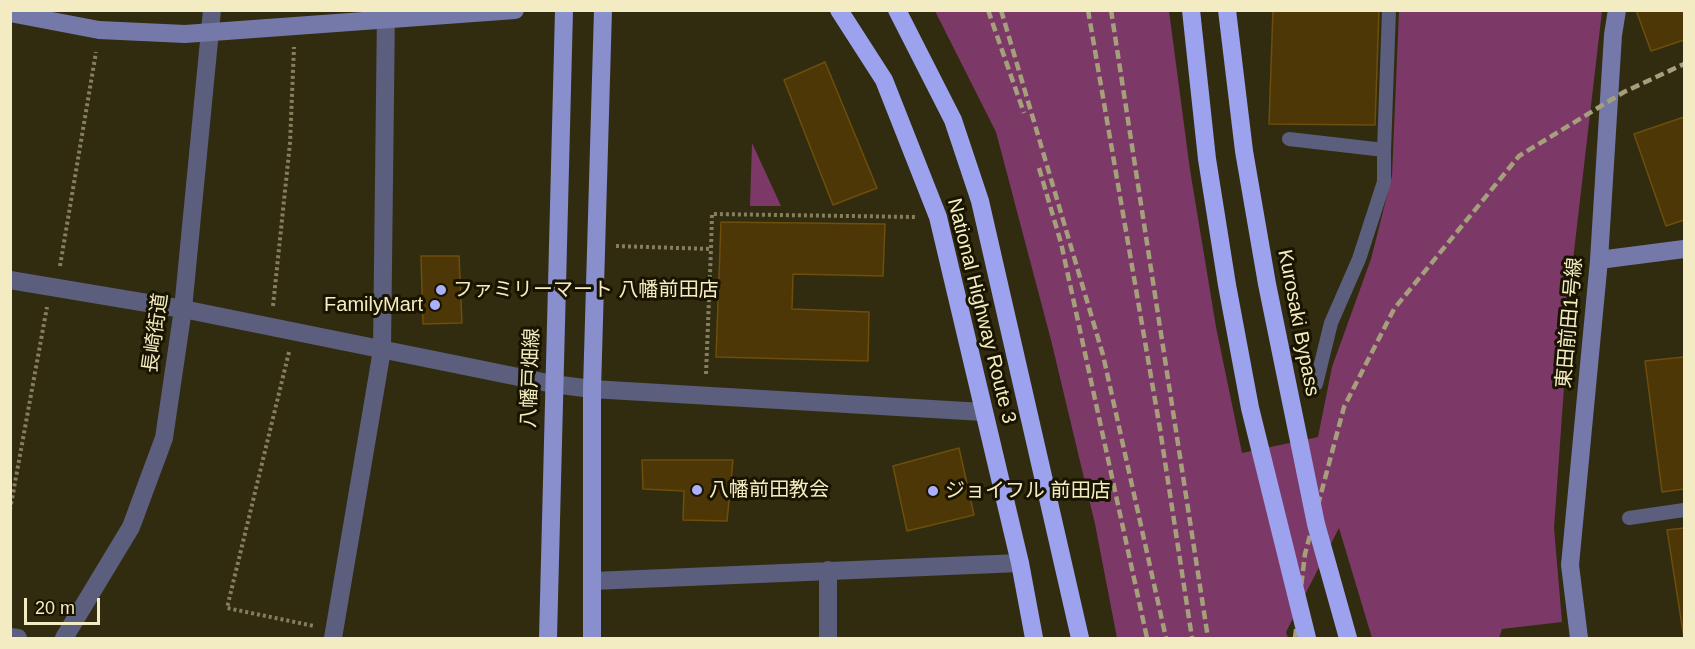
<!DOCTYPE html>
<meta charset="utf-8">
<style>
body{margin:0}
#map{position:relative;width:1695px;height:649px;overflow:hidden;background:#312c10;font-family:Arial,sans-serif}
canvas{display:block}
.frame{position:absolute;inset:0;border:12px solid #f3ecc3;pointer-events:none}
.scale{position:absolute;left:24px;top:598px;width:76px;height:27px;box-sizing:border-box;border:3px solid #f3ecc3;border-top:0;padding-left:8px;font-size:18px;line-height:21px;white-space:nowrap;color:#f3ecc3;-webkit-text-stroke:4px #191400;paint-order:stroke}
</style>
<div id="map">
<canvas width="1695" height="649"></canvas>
<div class="frame"></div>
<div class="scale">20 m</div>
</div>
<script>
const c = document.querySelector('canvas').getContext('2d');
c.lineJoin = 'round';
function fill(path, color) {
  c.fillStyle = color;
  c.fill(path, 'evenodd');
}
function poly(rows) {
  const path = new Path2D();
  for (const r of rows) {
    path.moveTo(r[0], r[1]);
    for (let i = 2; i < r.length; i += 2) path.lineTo(r[i], r[i + 1]);
  }
  return path;
}
function stroke(path, color, width, dash) {
  c.strokeStyle = color;
  c.lineWidth = width;
  c.lineCap = dash ? 'butt' : 'round';
  c.setLineDash(dash || []);
  c.stroke(path);
}
function drawText(font, color, halo, rows, align = 'center') {
  c.font = font + ' Arial,"Noto Sans JP",sans-serif';
  c.lineWidth = 6;
  c.setLineDash([]);
  c.textBaseline = 'middle';
  c.strokeStyle = halo;
  c.fillStyle = color;
  for (const [text, x, y, turn = 0] of rows) {
    c.save();
    c.translate(x, y);
    c.rotate((+turn || 0) * Math.PI / 180);
    c.textAlign = isNaN(turn) ? turn : align;
    if (halo) c.strokeText(text, 0, 0);
    c.fillText(text, 0, 0);
    c.restore();
  }
}
fill(poly([
 [935,11,1169,11,1190,170,1216,327,1242,453,1318,437,1332,367,1371,259,1392,176,1399,11,1602,11,1573,260,1554,528,1562,622,1502,629,1499,638,1372,638,1339,528,1286,632,1288,638,1117,638,1095,524,1051,340,996,132],
 [752,143,781,206,750,206]
]), '#7c3968');
const building = poly([
 [1273,10,1379,10,1375,125,1269,124,1273,10],
 [1636,10,1684,10,1684,40,1651,51,1636,10],
 [825,62,877,188,833,205,784,80,825,62],
 [1684,117,1684,220,1666,226,1634,134,1684,117],
 [721,222,885,224,883,276,793,274,792,309,869,312,868,361,716,357,721,222],
 [421,256,459,256,462,323,423,324,421,256],
 [1684,357,1684,489,1662,492,1645,361,1684,357],
 [959,448,974,515,907,531,893,466,959,448],
 [642,460,733,460,727,521,683,520,684,491,643,489,642,460],
 [1684,528,1684,638,1667,530,1684,528]
]);
fill(building, '#4e3707');
stroke(building, '#6d4e0b', 1.5);
stroke(poly([
 [616,246,711,249,712,214,916,217],
 [60,266,96,52],
 [273,306,290,143,294,47],
 [289,352,227,608,314,626],
 [706,374,711,249],
 [10,510,47,307]
]), '#857f5d', 4, [3, 3]);
stroke(poly([
 [1289,139,1384,150,1389,10],
 [1316,384,1331,323,1359,259,1384,182,1384,150],
 [1629,518,1684,510]
]), '#5b5e7d', 14);
stroke(poly([
 [10,280,183,309,553,384,592,389,983,412],
 [828,570,828,638],
 [593,581,1020,563],
 [10,637,18,638],
 [64,638,131,527,164,438,183,309,212,10],
 [333,638,382,350,386,10]
]), '#5b5e7d', 18);
stroke(poly([
 [10,13,99,30,185,34,515,10],
 [1599,260,1684,249],
 [1579,638,1570,565,1599,260,1613,35,1617,10]
]), '#7579aa', 18);
stroke(poly([
 [548,638,564,10],
 [592,638,592,389,603,10]
]), '#898ecd', 18);
stroke(poly([
 [839,10,884,80,938,217,1020,563,1034,638],
 [897,10,953,120,980,201,1080,638]
]), '#9ca2ed', 18);
stroke(poly([
 [988,10,1024,113],
 [1001,10,1103,355,1166,638],
 [1088,10,1160,429,1192,638],
 [1111,10,1208,638],
 [1039,168,1061,243,1147,638],
 [1295,638,1305,554,1344,407,1394,309,1519,156,1624,92,1684,64]
]), '#a59f7b', 4.5, [9, 4.5]);
stroke(poly([
 [1191,10,1207,159,1227,285,1250,408,1307,638],
 [1227,10,1244,151,1267,284,1316,524,1348,638]
]), '#9ca2ed', 18);
for (const [x, y, r, color] of [
 [441,290,6,"#aab0fc"],
 [435,305,6,"#aab0fc"],
 [697,490,6,"#aab0fc"],
 [933,491,6,"#aab0fc"]
]) {
  const dot = new Path2D();
  dot.arc(x, y, r, 0, 2 * Math.PI);
  c.fillStyle = color;
  c.fill(dot);
  stroke(dot, '#191400', 2);
}
drawText('20px', '#f3ecc3', '#191400', [
 ["ファミリーマート 八幡前田店",453,290],
 ["FamilyMart",423,305,"right"],
 ["八幡前田教会",709,490],
 ["ジョイフル 前田店",945,491]
], 'left');
drawText('20px', '#f3ecc3', '#191400', [
 ["National Highway Route 3",981,311,76],
 ["Kurosaki Bypass",1298,323,79],
 ["東田前田1号線",1570,323,-85],
 ["長崎街道",156,333,-82],
 ["八幡戸畑線",531,378,-88]
]);
</script>
